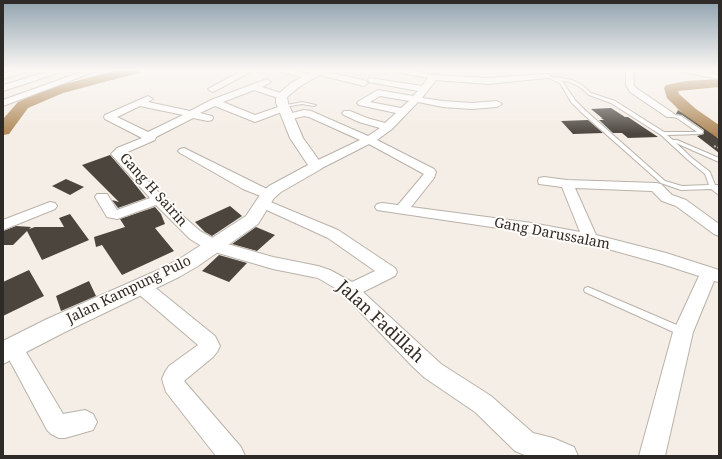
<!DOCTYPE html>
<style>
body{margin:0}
#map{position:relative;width:722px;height:459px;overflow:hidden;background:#f5eee6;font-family:"Noto Serif",serif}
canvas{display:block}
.frame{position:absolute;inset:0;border:4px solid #2d2a27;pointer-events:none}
</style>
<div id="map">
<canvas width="722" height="459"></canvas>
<div class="frame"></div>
</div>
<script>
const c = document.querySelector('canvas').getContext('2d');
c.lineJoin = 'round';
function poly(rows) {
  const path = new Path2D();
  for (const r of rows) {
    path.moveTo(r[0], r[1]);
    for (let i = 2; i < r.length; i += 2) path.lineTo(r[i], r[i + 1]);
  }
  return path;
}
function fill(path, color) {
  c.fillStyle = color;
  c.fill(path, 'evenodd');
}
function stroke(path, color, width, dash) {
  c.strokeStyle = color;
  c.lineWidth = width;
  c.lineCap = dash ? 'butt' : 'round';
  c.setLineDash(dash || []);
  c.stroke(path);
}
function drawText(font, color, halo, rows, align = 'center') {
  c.font = font + ' "Noto Serif",serif';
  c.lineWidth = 4;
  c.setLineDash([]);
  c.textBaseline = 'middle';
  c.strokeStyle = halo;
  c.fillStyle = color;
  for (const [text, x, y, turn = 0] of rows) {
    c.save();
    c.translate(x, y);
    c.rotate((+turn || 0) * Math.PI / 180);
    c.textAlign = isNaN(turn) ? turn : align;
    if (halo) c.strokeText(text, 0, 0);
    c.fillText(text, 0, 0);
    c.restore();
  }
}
fill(poly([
 [118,70,140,70,138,73,63,93,28,108,9,134,3,135,3,119,18,102,53,87,118,70],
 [719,79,719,87,678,91,679,94,696,109,719,125,719,138,713,137,684,115,667,98,664,88,666,85,686,81,719,79]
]), '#b08959');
fill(poly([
 [611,108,625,117,628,117,658,137,628,138,622,133,613,133,599,120,604,120,601,118,602,118,591,109],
 [678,110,719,139,719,153,697,136,704,134,704,130,682,115,676,114],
 [588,120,603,133,573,134,561,121],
 [110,155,130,178,146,198,118,208,112,200,119,202,82,165],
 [66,179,84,187,70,195,52,186],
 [230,206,242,216,212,236,205,232,195,222],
 [155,207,161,214,165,224,155,228,174,251,122,275,102,245,96,247,94,237,125,227,120,219],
 [70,214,89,240,42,260,27,231,13,245,3,245,3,231,16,226,31,227,29,229,35,227,64,227,59,218],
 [256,227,275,235,257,251,232,244],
 [219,255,247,263,229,282,202,271],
 [29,270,44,296,3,316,3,282],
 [89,281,96,296,61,311,56,296]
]), '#4b453e');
const service = poly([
 [547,75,554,78,556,77,572,80,582,85,591,93,615,101,664,132,697,132,677,118,668,116,668,114,670,114,681,116,703,131,703,133,701,134,667,135,673,140,677,140,719,158,719,162,676,143,692,158,710,172,715,185,719,185,719,189,718,189,719,190,719,195,711,189,681,190,661,183,582,113,571,102,560,83,546,77,546,75,547,75],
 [559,80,570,82,580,87,589,95,611,103,661,135,688,160,705,174,709,185,682,186,665,181,586,111,575,100,562,81,559,80],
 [302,102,316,105,314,106,302,104,284,107,282,106,302,102],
 [588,287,686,329,688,332,686,335,683,336,680,335,585,292,584,290,585,288,588,287]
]);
const minor = poly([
 [18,70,31,70,3,79,3,74,18,70],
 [54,70,67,70,3,91,3,85,54,70],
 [87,70,99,70,3,106,3,100,87,70],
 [243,70,254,70,215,91,212,92,208,89,243,70],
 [274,70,290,70,312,75,313,77,309,79,274,70],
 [316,70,364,80,368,83,364,86,316,74,316,70],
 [392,70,410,70,434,75,488,78,547,74,551,76,547,78,488,84,436,80,422,98,443,101,472,103,497,101,502,104,497,107,472,109,443,107,418,102,392,129,377,140,434,169,436,172,434,178,411,207,532,223,580,232,562,187,539,184,538,181,539,178,544,177,567,180,656,183,661,184,672,195,686,200,719,224,719,236,714,234,676,206,662,201,652,191,575,188,596,235,666,253,719,270,719,282,714,281,693,332,665,456,639,456,673,332,699,276,662,264,590,244,532,233,377,210,375,207,377,204,382,203,398,205,424,174,369,144,320,169,312,169,310,166,312,163,360,140,309,117,304,116,288,120,284,119,283,117,284,115,304,110,311,111,368,136,380,128,359,122,344,115,342,113,344,111,350,111,367,118,385,123,396,113,359,105,357,103,359,101,378,90,413,96,418,91,369,82,368,80,369,78,422,86,428,78,396,72,392,70],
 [380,96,409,101,401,108,370,102,380,96],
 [626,70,640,70,633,73,634,85,636,88,673,113,675,115,673,117,667,117,630,92,626,85,626,70],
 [678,70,696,70,719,75,719,79,682,72,678,70],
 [267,79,271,82,262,87,284,94,286,96,284,98,278,98,254,90,223,102,255,115,284,105,287,106,289,108,287,110,255,122,215,106,200,113,212,116,213,118,212,120,208,121,193,118,156,137,155,140,123,154,162,196,165,196,175,209,200,231,220,242,273,257,318,266,330,270,352,282,375,271,328,238,258,206,256,203,258,200,263,199,338,230,395,268,397,272,395,276,363,292,441,364,491,396,533,433,553,438,574,447,578,456,527,456,515,451,475,412,425,378,413,367,344,295,335,288,318,278,273,269,208,250,190,239,156,205,117,219,107,217,95,197,97,194,107,194,117,210,150,198,111,154,117,148,142,138,105,119,104,117,105,115,148,96,153,99,148,102,190,111,211,100,267,79],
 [140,106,183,115,148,132,117,117,140,106],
 [184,148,273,192,275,195,273,198,268,199,243,189,180,153,178,151,180,149,184,148],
 [50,202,55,203,57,206,55,209,3,230,3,220,50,202],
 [141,279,147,281,215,336,220,346,217,352,213,357,184,381,241,447,245,456,216,456,166,392,162,379,165,372,169,366,198,345,135,291,132,286,135,281,141,279],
 [13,339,20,342,63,414,85,410,93,414,97,422,93,430,65,438,59,438,51,434,47,430,3,348,6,342,13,339]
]);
const tertiary = poly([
 [315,70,328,70,299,87,287,97,288,103,303,138,323,166,321,169,281,192,274,198,258,224,198,266,179,277,63,333,3,364,3,341,47,319,165,267,184,256,246,216,262,192,269,186,308,165,290,138,276,103,276,96,291,83,315,70]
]);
stroke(service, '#b9b2aa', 2);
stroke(minor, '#b9b2aa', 2);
stroke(tertiary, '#b9b2aa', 2);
stroke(poly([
 [714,146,719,148]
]), '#afaaa3', 2, [2, 1.5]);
fill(service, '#fff');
fill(minor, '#fff');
fill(tertiary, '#fff');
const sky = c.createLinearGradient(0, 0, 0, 134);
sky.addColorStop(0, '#91a3af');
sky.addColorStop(0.52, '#faf7f4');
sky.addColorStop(1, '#faf7f400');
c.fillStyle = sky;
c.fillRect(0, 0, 722, 134);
drawText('14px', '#2d2a27', '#fffcf9', [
 ["Gang H Sairin",153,190,48],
 ["Gang Darussalam",552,234,11],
 ["Jalan Kampung Pulo",129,290,-26]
]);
drawText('17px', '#2d2a27', '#fffcf9', [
 ["Jalan Fadillah",380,322,43]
]);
</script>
